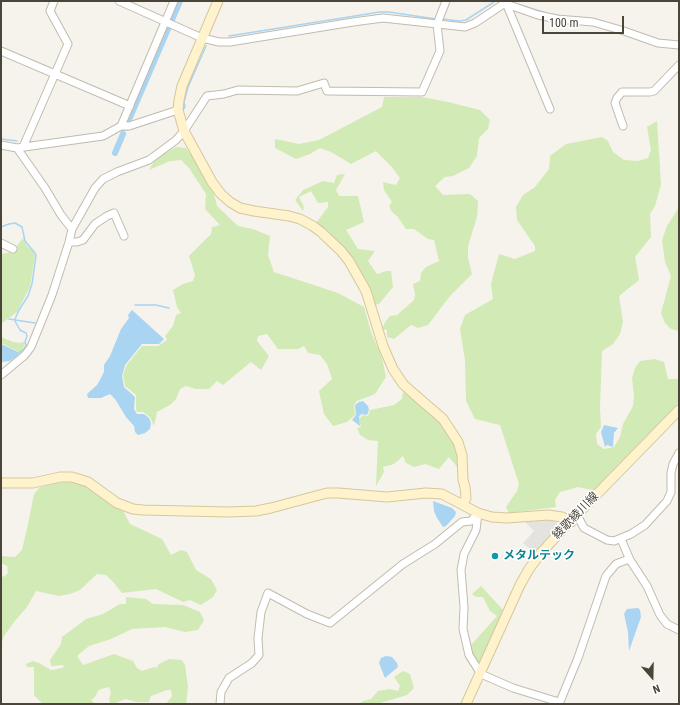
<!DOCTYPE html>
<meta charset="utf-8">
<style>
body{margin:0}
#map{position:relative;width:680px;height:705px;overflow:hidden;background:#f6f3ec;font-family:"Roboto Condensed",sans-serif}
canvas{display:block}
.frame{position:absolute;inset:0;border:2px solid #4b4439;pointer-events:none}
.north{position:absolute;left:632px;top:657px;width:40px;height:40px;-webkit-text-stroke:3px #fff;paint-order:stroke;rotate:160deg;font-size:11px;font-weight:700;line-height:16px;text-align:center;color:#4b4439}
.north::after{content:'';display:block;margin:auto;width:14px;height:18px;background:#4b4439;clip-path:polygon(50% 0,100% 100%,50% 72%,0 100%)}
.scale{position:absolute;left:542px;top:16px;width:82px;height:18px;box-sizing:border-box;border:2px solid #4b4439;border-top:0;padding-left:5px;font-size:12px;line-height:14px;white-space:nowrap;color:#4b4439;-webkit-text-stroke:3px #fff;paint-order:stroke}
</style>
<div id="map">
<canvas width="680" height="705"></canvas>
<div class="frame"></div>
<div class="north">N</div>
<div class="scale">100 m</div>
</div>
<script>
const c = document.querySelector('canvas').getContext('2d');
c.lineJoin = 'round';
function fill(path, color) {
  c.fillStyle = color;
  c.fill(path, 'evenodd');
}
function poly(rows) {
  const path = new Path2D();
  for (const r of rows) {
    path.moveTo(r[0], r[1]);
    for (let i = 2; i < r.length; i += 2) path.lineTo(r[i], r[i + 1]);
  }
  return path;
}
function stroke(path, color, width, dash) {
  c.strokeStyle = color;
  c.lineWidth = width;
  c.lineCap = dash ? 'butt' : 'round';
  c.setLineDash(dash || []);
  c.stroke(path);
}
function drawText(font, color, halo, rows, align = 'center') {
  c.font = font + ' "Roboto Condensed","Noto Sans JP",sans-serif';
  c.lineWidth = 3;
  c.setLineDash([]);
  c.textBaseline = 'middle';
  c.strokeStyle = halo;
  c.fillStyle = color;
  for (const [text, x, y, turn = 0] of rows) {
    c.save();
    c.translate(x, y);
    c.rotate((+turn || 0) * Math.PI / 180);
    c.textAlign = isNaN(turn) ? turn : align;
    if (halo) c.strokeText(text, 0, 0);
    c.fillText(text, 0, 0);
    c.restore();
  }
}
fill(poly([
 [384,97,422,97,448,102,480,110,490,120,488,129,479,138,477,156,469,168,453,176,445,177,435,186,443,195,470,194,478,201,477,217,468,246,468,258,472,274,450,296,428,325,418,328,411,325,394,339,387,337,387,330,382,329,385,322,390,316,397,315,414,300,415,294,413,284,420,281,421,273,426,267,439,261,434,240,428,239,414,229,406,229,397,216,392,212,389,206,392,202,384,190,383,182,396,185,400,178,391,166,376,151,351,164,331,152,320,148,310,154,296,159,275,148,275,139,299,144,319,140,382,107],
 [657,121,661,184,655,206,650,214,651,237,635,257,639,280,619,296,623,322,620,334,613,344,602,351,600,408,601,427,596,434,597,444,604,449,614,447,620,437,623,424,633,406,634,396,632,378,635,368,640,361,655,359,664,362,668,379,679,379,679,406,597,491,578,487,560,492,555,500,556,507,509,513,506,507,517,491,519,484,500,425,475,419,466,401,465,360,460,329,465,315,493,299,491,284,499,254,515,259,535,251,535,246,517,220,516,207,523,195,535,187,549,169,550,156,566,144,602,137,608,141,613,152,624,160,638,161,648,158,651,150,647,127],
 [176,147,186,148,199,165,214,194,217,206,238,226,253,229,270,236,268,255,274,272,338,293,364,307,371,332,382,358,386,377,375,394,357,401,354,405,355,415,347,422,333,426,324,414,319,391,332,379,327,364,320,355,308,353,304,346,298,349,278,349,267,334,258,336,257,341,269,356,261,370,251,362,223,385,217,381,209,389,196,389,186,386,180,389,176,399,170,405,157,412,154,426,150,417,143,412,137,412,136,409,136,395,125,386,123,375,126,366,142,346,158,346,167,340,165,336,173,326,176,315,181,313,177,307,173,290,183,284,193,281,195,275,189,256,211,234,212,227,220,225,205,209,206,194,189,168,181,160,170,161,149,170,156,158],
 [345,174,336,190,339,196,358,196,364,222,346,230,358,249,375,251,368,261,377,274,387,271,391,271,393,287,379,304,375,305,368,287,316,223,328,207,328,202,318,203,311,191,299,197,304,207,303,211,295,200,303,190,323,181,334,183,337,175],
 [679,207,679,331,671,329,665,323,661,313,671,276,665,262,662,240,667,226],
 [23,238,27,246,33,251,35,256,30,287,17,312,1,324,1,254,12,252],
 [1,337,13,342,19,343,24,342,25,343,21,354,17,351,1,343],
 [403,392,418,403,439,421,451,436,457,453,458,468,449,457,439,469,425,464,414,467,406,463,403,456,394,464,383,467,384,472,376,486,378,441,368,440,360,435,357,428,361,427,359,419,363,415,368,416,370,410,394,405,402,399],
 [68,482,81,484,97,491,124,512,130,524,162,539,171,555,181,550,187,552,196,570,211,579,217,590,213,597,201,605,190,600,183,602,156,589,122,593,114,583,106,575,97,574,80,590,70,594,59,596,36,591,27,607,14,622,4,636,1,645,1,577,5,576,8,573,7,566,1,563,1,556,15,557,22,550,28,524,34,494,39,488,53,483],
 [481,586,504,611,480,664,472,654,471,645,497,616,490,611,483,597,476,597,472,594],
 [126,597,146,599,153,604,183,605,200,612,204,620,198,630,185,632,165,627,132,629,111,639,89,646,77,656,83,665,114,654,133,661,137,668,142,671,154,667,156,668,159,664,169,659,182,660,185,665,188,687,186,704,166,704,172,696,171,690,167,690,151,696,149,702,136,702,126,699,115,703,110,703,109,699,111,693,109,687,101,689,98,691,95,697,91,700,95,704,43,704,34,695,34,667,27,667,26,664,33,661,39,663,51,670,58,669,64,667,63,665,51,666,50,660,61,644,62,637,86,619,103,614,120,604,126,604],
 [403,671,410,674,414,688,407,695,377,704,359,704,363,701,371,699,378,691,390,689,398,691,400,686,394,677]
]), '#d2eab5');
fill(poly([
 [549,518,555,521,558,525,558,528,556,531,536,555,523,543,534,531,524,521]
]), '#e5e3e0');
fill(poly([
 [132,310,164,339,159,344,142,344,125,365,122,376,124,387,135,397,134,409,137,414,144,414,149,418,151,423,150,429,145,433,138,435,135,432,134,426,126,417,115,399,110,394,101,398,88,398,87,394,97,385,100,380,104,372,104,365,110,356,121,329,129,318,128,315],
 [1,344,18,352,19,354,17,356,10,361,1,362],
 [363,401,368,406,369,410,367,415,362,414,359,416,360,426,352,420,356,415,355,405,359,402],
 [604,425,618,428,614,433,613,447,607,445,605,447,601,432],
 [433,501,452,508,456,512,455,516,446,526,443,527,437,518,434,511],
 [638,608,640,610,641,617,629,651,628,632,624,614,627,609],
 [386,656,392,657,397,663,398,667,385,678,379,663,381,658]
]), '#a9d4f2');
stroke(poly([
 [514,3,546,13],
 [550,14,562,16],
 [576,17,594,19],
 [442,19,460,21,466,20,494,2],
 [229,36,380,12,389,12,436,19],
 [182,111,185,107,184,102,188,87,206,46],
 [119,131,131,129,156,121],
 [1,139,17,141],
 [28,142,38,142],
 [1,227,9,224,15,223,22,227,25,241,35,253,36,256,32,284,28,296,19,310,15,319],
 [135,305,156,305,169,308],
 [9,319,35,323],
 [15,321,20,330,26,333,27,336,25,342,26,345,24,349,17,354]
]), '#a9d4f2', 1.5);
stroke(poly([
 [128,122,180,1],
 [115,153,123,134]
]), '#a9d4f2', 6);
const street = poly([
 [119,1,202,38,219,42,230,42,353,22,383,18,465,27,475,23,508,1],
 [506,3,550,109],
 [508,6,512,6,538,15,557,19,593,22,624,31,658,43,679,45],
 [1,51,130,106],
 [121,126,174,1],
 [623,126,615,103,617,98,622,92,650,92,654,91,679,65],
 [1,145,17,148,103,136,121,126,129,126,178,110],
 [23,147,68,44,50,11,54,1],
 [17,148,45,188,61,215,72,229],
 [69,242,77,242,83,240,95,224,107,216,114,213,124,236],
 [1,243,13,249],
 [1,375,25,355,31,347,52,295,69,242,72,229,95,188,103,179,117,172,149,160,176,140,184,131,207,96,224,94,238,90,297,91,324,83,327,91,422,92,440,51,437,24,446,1],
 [478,513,476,530,464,554,461,570,464,607,463,629,469,655,481,674,513,688,559,702],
 [577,515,584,528,607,540,614,541,631,534,645,525,667,501,671,492,671,473,673,464,679,453],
 [621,539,630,560,647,586,660,615,667,624,679,630],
 [220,704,221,692,229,678,252,663,259,655,258,638,261,612,268,593,307,614,330,623,403,564,435,544,462,522,471,521,478,513],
 [559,704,578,658,606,576,616,564,629,559]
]);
const secondary = poly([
 [218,1,182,86,179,100,178,110,184,131,212,182,221,194,230,202,240,208,254,211,289,216,300,219,313,226,321,232,341,251,349,261,366,291,383,346,393,369,403,384,414,394,443,419,458,442,462,455,463,480,465,487,466,498,463,504],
 [1,483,33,483,60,477,72,477,88,482,117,503,133,509,143,510,228,512,256,511,271,508,327,493,338,493,387,497,426,493,442,494,478,513,492,517,507,518,548,515,562,517,571,522],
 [466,704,520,585,529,569,541,553,561,531,679,410]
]);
stroke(street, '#c2bbae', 9);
stroke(secondary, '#d6c79b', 11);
stroke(street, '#fff', 7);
stroke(secondary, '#fff3cd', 9);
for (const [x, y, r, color] of [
 [495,556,4,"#0f9aa8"]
]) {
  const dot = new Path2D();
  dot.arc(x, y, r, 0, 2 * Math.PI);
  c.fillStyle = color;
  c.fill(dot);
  stroke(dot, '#fff', 1.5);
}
drawText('12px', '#4b4439', '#fff', [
 ["綾歌綾川線",576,516,-46]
]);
drawText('bold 12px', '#0d838f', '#fff', [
 ["メタルテック",503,556]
], 'left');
</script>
